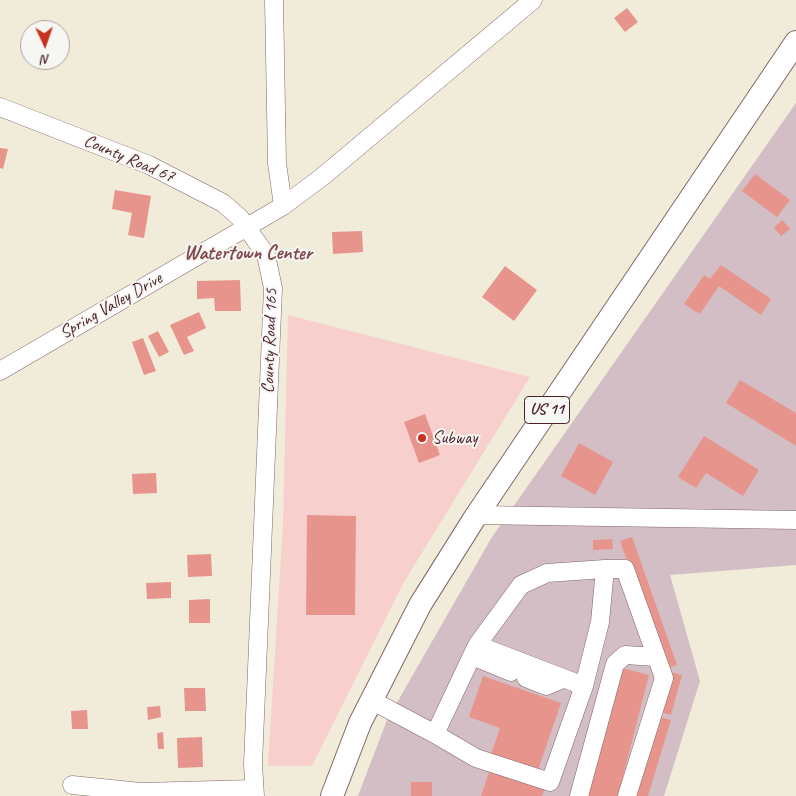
<!DOCTYPE html>
<style>
body{margin:0}
#map{position:relative;width:796px;height:796px;overflow:hidden;background:#f1ebda;font-family:Caveat,sans-serif}
canvas{display:block}
.north{position:absolute;left:20px;top:20px;width:50px;height:50px;box-sizing:border-box;background:#f6f6f2;border:1px solid #b1a0a2;border-radius:50%;rotate:177deg;font-size:14px;font-weight:700;line-height:20px;text-align:center;color:#4a1f2b}
.north::after{content:'';display:block;margin:auto;width:18px;height:22px;background:#c8321e;clip-path:polygon(50% 0,100% 100%,50% 72%,0 100%)}
</style>
<div id="map">
<canvas width="796" height="796"></canvas>
<div class="north">N</div>
</div>
<script>
const c = document.querySelector('canvas').getContext('2d');
c.lineJoin = 'round';
function fill(path, color) {
  c.fillStyle = color;
  c.fill(path, 'evenodd');
}
function poly(rows) {
  const path = new Path2D();
  for (const r of rows) {
    path.moveTo(r[0], r[1]);
    for (let i = 2; i < r.length; i += 2) path.lineTo(r[i], r[i + 1]);
  }
  return path;
}
function stroke(path, color, width, dash) {
  c.strokeStyle = color;
  c.lineWidth = width;
  c.lineCap = dash ? 'butt' : 'round';
  c.setLineDash(dash || []);
  c.stroke(path);
}
function drawText(font, color, halo, rows, align = 'center') {
  c.font = font + ' Caveat,sans-serif';
  c.lineWidth = 4;
  c.setLineDash([]);
  c.textBaseline = 'middle';
  c.strokeStyle = halo;
  c.fillStyle = color;
  for (const [text, x, y, turn = 0] of rows) {
    c.save();
    c.translate(x, y);
    c.rotate((+turn || 0) * Math.PI / 180);
    c.textAlign = isNaN(turn) ? turn : align;
    if (halo) c.strokeText(text, 0, 0);
    c.fillText(text, 0, 0);
    c.restore();
  }
}
fill(poly([
 [288,315,530,377,404,582,312,766,268,766,283,524]
]), '#f7d0ce');
fill(poly([
 [796,103,796,565,670,575,700,681,664,796,358,796,387,720,492,537]
]), '#d2bec4');
fill(poly([
 [627,8,638,22,625,32,614,18],
 [0,148,8,149,3,169,0,168],
 [755,174,790,200,777,217,742,191],
 [115,190,151,196,144,238,128,235,132,213,112,209],
 [782,220,790,229,781,236,774,228],
 [362,231,363,252,333,254,332,232],
 [721,265,771,299,761,315,719,286,700,314,684,304,704,275,710,279],
 [505,266,537,290,514,321,482,297],
 [240,280,241,311,215,311,214,298,197,299,197,281],
 [199,312,206,328,187,337,194,351,184,355,170,325],
 [158,331,169,352,159,357,148,336],
 [143,338,156,371,144,375,132,342],
 [740,380,796,413,796,446,726,403],
 [425,414,440,455,419,463,404,422],
 [704,436,759,470,743,496,706,473,696,488,678,477],
 [579,443,613,462,595,495,561,476],
 [156,473,157,493,133,494,132,474],
 [307,515,356,516,355,615,306,615],
 [632,537,677,665,665,669,620,541],
 [612,539,613,549,593,550,593,540],
 [211,554,212,576,188,577,187,555],
 [171,582,171,598,147,599,146,583],
 [210,599,210,623,189,623,189,600],
 [618,667,649,675,618,796,585,796],
 [671,672,682,675,671,715,659,712],
 [483,676,561,703,537,773,490,757,500,728,469,717],
 [184,688,205,688,206,711,185,711],
 [160,706,161,717,148,720,147,707],
 [87,710,88,729,72,729,71,711],
 [656,716,671,720,648,796,632,796],
 [163,732,164,749,158,749,157,733],
 [202,737,203,767,178,768,177,738],
 [490,769,545,789,542,796,481,796],
 [411,782,432,782,432,796,411,796]
]), '#e7958c');
const minor = poly([
 [274,0,277,163,283,206],
 [0,107,149,165,223,203,240,218,266,255,273,288,253,764,255,796],
 [0,371,283,206,322,177,533,0],
 [477,515,796,520],
 [477,645,521,585,547,573,605,569],
 [472,656,511,672],
 [526,678,546,686,563,679],
 [584,686,600,622,605,569,625,569,664,678,627,796],
 [371,700,435,734,476,758,550,782,584,686,477,645,435,734],
 [72,785,141,792,254,789],
 [579,796,615,664,625,655,656,657]
]);
const major = poly([
 [332,796,360,723,420,605,474,519,796,42]
]);
stroke(minor, '#846668', 19);
stroke(major, '#846668', 24);
stroke(minor, '#fff', 18);
stroke(major, '#fff', 22);
for (const [x, y, r, color] of [
 [422,438,5,"#c8321e"]
]) {
  const dot = new Path2D();
  dot.arc(x, y, r, 0, 2 * Math.PI);
  c.fillStyle = color;
  c.fill(dot);
  stroke(dot, '#f6f6f2', 2);
}
for (const [x, y, w] of [
 [547,410,45]
]) {
  const box = new Path2D();
  box.roundRect(x - w / 2, y - 13.5, w, 27, 4);
  c.fillStyle = '#f6f6f2';
  c.fill(box);
  stroke(box, '#4a1f2b', 1);
}
drawText('bold 16px', '#4a1f2b', null, [
 ["US 11",547,410]
]);
drawText('18px', '#4a1f2b', '#f6f6f2', [
 ["County Road 67",129,159,23],
 ["Spring Valley Drive",111,306,-30],
 ["County Road 165",270,341,-88]
]);
drawText('18px', '#4a1f2b', '#f6f6f2', [
 ["Subway",432,438]
], 'left');
drawText('bold 20px', '#81484d', '#f6f6f2', [
 ["Watertown Center",248,254]
]);
</script>
